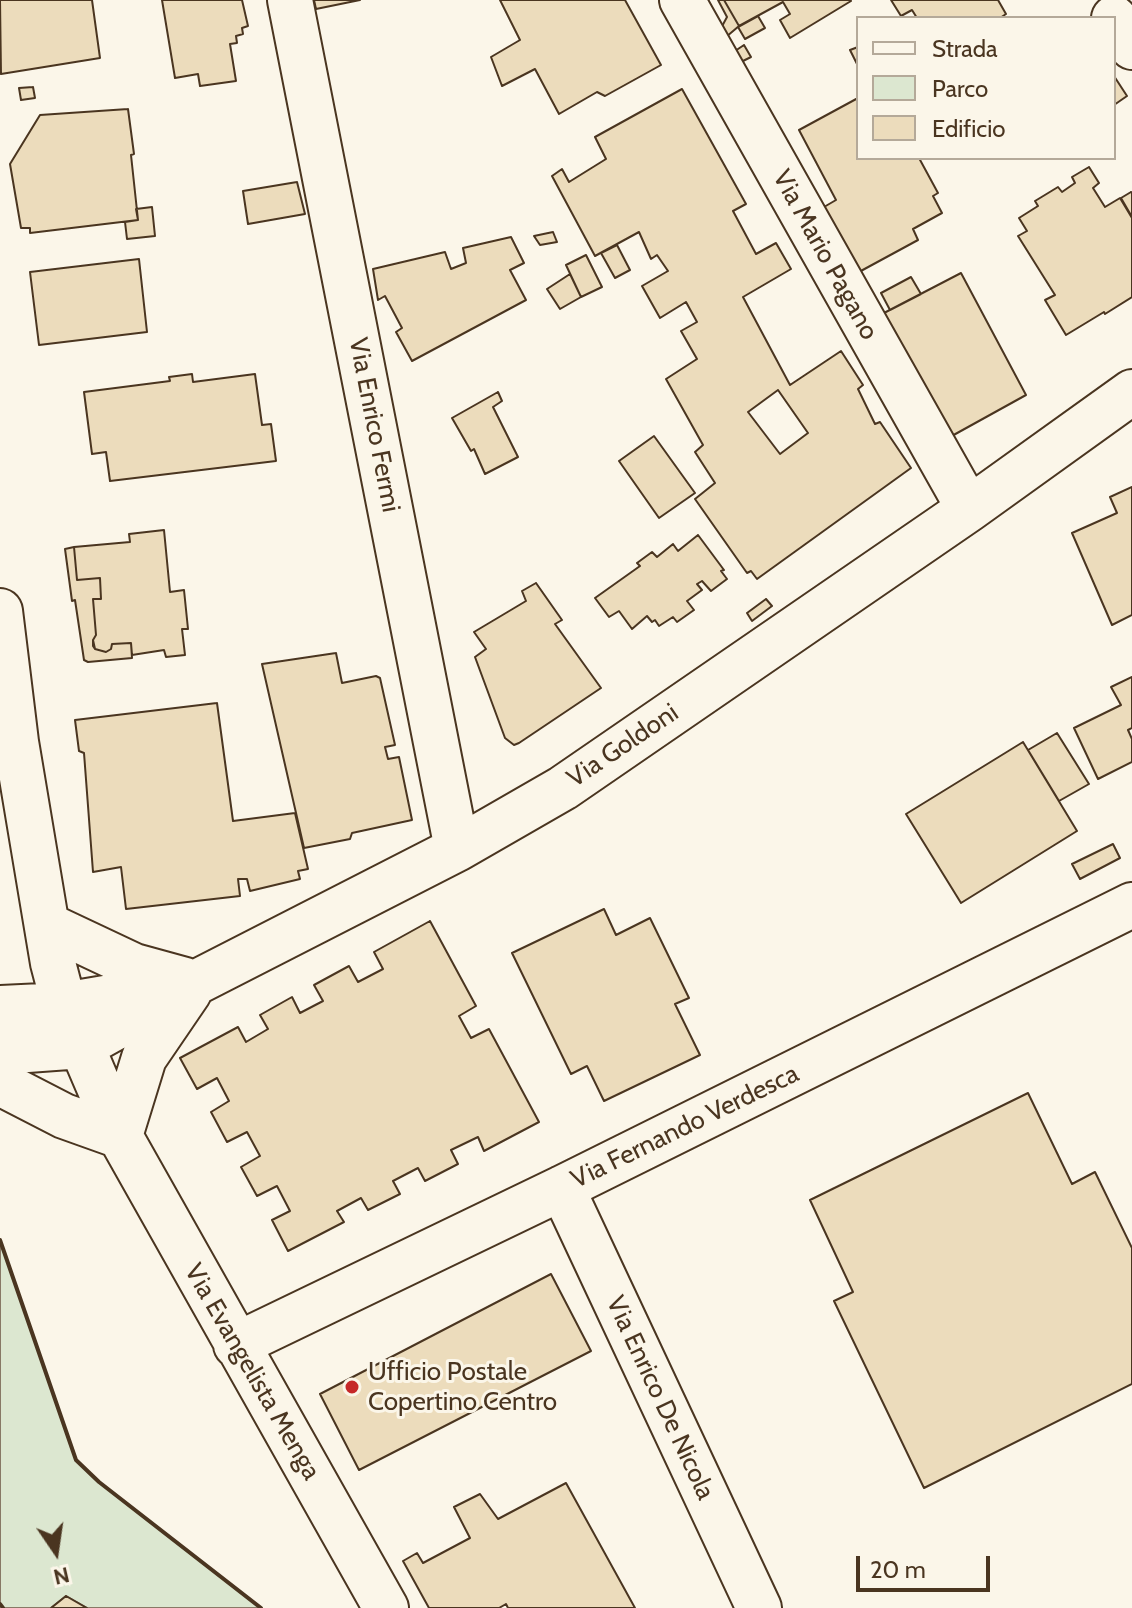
<!DOCTYPE html>
<style>
body{margin:0}
#map{position:relative;width:1132px;height:1608px;overflow:hidden;background:#fbf6e9;font-family:Cabin,sans-serif}
canvas{display:block}
.legend{position:absolute;left:856px;top:16px;width:260px;height:144px;box-sizing:border-box;background:#fbf6e9;border:2px solid #b4a999;margin:0;padding:10px 14px;list-style:none;font-size:24px;color:#4a3520}
.legend li{display:flex;align-items:center;gap:16px;height:40px}
.legend b{width:40px;border:2px solid #b4a999}
.north{position:absolute;left:16px;top:1512px;width:80px;height:80px;-webkit-text-stroke:6px #fbf6e9;paint-order:stroke;rotate:167deg;font-size:22px;font-weight:700;line-height:32px;text-align:center;color:#4a3520}
.north::after{content:'';display:block;margin:auto;width:28px;height:36px;background:#4a3520;clip-path:polygon(50% 0,100% 100%,50% 72%,0 100%)}
.scale{position:absolute;left:856px;top:1556px;width:134px;height:36px;box-sizing:border-box;border:4px solid #4a3520;border-top:0;padding-left:10px;font-size:24px;line-height:28px;white-space:nowrap;color:#4a3520;-webkit-text-stroke:6px #fbf6e9;paint-order:stroke}
</style>
<div id="map">
<canvas width="1132" height="1608"></canvas>
<ul class="legend">
<li><b style="height:10px;background:#fbf6e9"></b>Strada</li>
<li><b style="height:22px;background:#dce7d0"></b>Parco</li>
<li><b style="height:22px;background:#ecdcbc"></b>Edificio</li>
</ul>
<div class="north">N</div>
<div class="scale">20 m</div>
</div>
<script>
const c = document.querySelector('canvas').getContext('2d');
c.lineJoin = 'round';
function fill(path, color) {
  c.fillStyle = color;
  c.fill(path, 'evenodd');
}
function poly(rows) {
  const path = new Path2D();
  for (const r of rows) {
    path.moveTo(r[0], r[1]);
    for (let i = 2; i < r.length; i += 2) path.lineTo(r[i], r[i + 1]);
  }
  return path;
}
function stroke(path, color, width, dash) {
  c.strokeStyle = color;
  c.lineWidth = width;
  c.lineCap = dash ? 'butt' : 'round';
  c.setLineDash(dash || []);
  c.stroke(path);
}
function drawText(font, color, halo, rows, align = 'center') {
  c.font = font + ' Cabin,sans-serif';
  c.lineWidth = 6;
  c.setLineDash([]);
  c.textBaseline = 'middle';
  c.strokeStyle = halo;
  c.fillStyle = color;
  for (const [text, x, y, turn = 0] of rows) {
    c.save();
    c.translate(x, y);
    c.rotate((+turn || 0) * Math.PI / 180);
    c.textAlign = isNaN(turn) ? turn : align;
    if (halo) c.strokeText(text, 0, 0);
    c.fillText(text, 0, 0);
    c.restore();
  }
}
const green = poly([
 [0,1240,76,1460,99,1482,261,1608,87,1608,66,1596,51,1608,3,1608,0,1604,0,1240]
]);
fill(green, '#dce7d0');
stroke(green, '#887966', 2);
const building = poly([
 [0,0,92,0,100,58,1,74,0,0],
 [162,0,242,0,248,26,242,28,243,34,236,36,237,43,230,44,236,81,200,86,198,74,175,78,162,0],
 [314,0,360,0,316,9,314,0],
 [500,0,625,0,661,65,605,96,597,92,559,114,535,69,502,86,491,57,520,40,500,0],
 [718,0,724,0,739,26,726,37,720,30,727,17,718,0],
 [724,0,850,0,851,1,790,38,780,20,790,14,783,2,739,26,724,0],
 [891,0,998,0,1006,14,1000,18,917,18,912,10,901,16,891,0],
 [758,16,765,28,745,39,738,27,758,16],
 [744,45,751,57,741,62,735,51,744,45],
 [858,47,858,66,850,50,858,47],
 [1114,76,1127,96,1114,105,1114,76],
 [33,87,35,98,21,100,19,88,33,87],
 [682,89,746,204,733,211,756,254,776,243,791,269,743,297,790,385,841,351,863,385,858,389,875,424,880,422,911,468,757,579,751,571,747,573,695,499,715,483,695,452,703,445,666,379,697,359,681,331,697,322,686,302,660,318,642,286,668,271,657,255,651,259,639,232,595,256,552,176,562,169,569,182,606,159,595,137,682,89],
 [778,390,808,433,780,454,748,412,778,390],
 [858,98,858,158,919,158,938,193,933,196,942,213,913,229,918,240,859,272,824,207,836,200,799,130,858,98],
 [128,109,134,154,131,155,138,220,30,233,30,228,21,228,10,164,40,115,128,109],
 [1089,167,1099,183,1093,188,1105,207,1120,198,1132,218,1132,297,1105,314,1104,312,1066,335,1045,300,1055,295,1018,236,1027,231,1019,218,1038,206,1035,201,1058,187,1062,192,1075,183,1072,177,1089,167],
 [297,182,305,214,248,224,243,191,297,182],
 [1131,192,1132,193,1132,217,1121,198,1131,192],
 [152,207,155,236,127,239,125,222,138,220,136,209,152,207],
 [553,232,557,242,540,245,534,236,553,232],
 [511,237,524,263,510,270,526,300,412,361,396,332,402,328,385,296,378,300,373,269,445,252,451,269,466,263,463,248,511,237],
 [617,245,630,270,615,278,601,253,617,245],
 [586,255,602,287,581,297,566,265,586,255],
 [139,259,147,332,39,345,30,272,139,259],
 [961,273,1026,395,950,437,884,313,961,273],
 [570,274,581,297,560,309,547,289,570,274],
 [911,277,921,294,890,310,881,293,911,277],
 [192,374,193,382,255,374,262,425,271,424,276,461,110,481,106,452,92,454,84,392,170,381,169,377,192,374],
 [498,392,502,401,493,407,518,457,485,474,474,449,471,451,452,418,498,392],
 [654,436,695,493,659,518,619,461,654,436],
 [1132,487,1132,615,1112,625,1072,533,1117,513,1110,497,1132,487],
 [164,530,170,592,184,590,188,629,182,629,185,655,166,657,164,650,132,655,131,643,112,644,111,649,106,652,95,649,93,640,96,635,93,599,101,599,100,578,77,580,74,547,130,542,129,534,164,530],
 [698,535,724,570,721,571,727,579,711,591,702,581,697,584,702,590,687,601,694,610,677,622,673,617,659,626,655,620,652,622,647,616,632,629,619,611,609,617,595,598,640,566,637,563,652,552,657,557,673,544,678,551,698,535],
 [74,547,77,580,100,578,101,599,93,599,96,635,93,640,93,646,95,649,106,652,111,649,112,644,131,643,132,658,88,662,84,660,75,600,72,601,65,549,74,547],
 [536,583,562,620,555,624,601,688,519,743,514,745,505,738,475,657,486,649,474,632,526,601,522,591,536,583],
 [766,599,772,606,752,621,747,613,766,599],
 [336,653,342,683,376,676,380,678,395,745,385,747,388,759,399,757,412,820,352,833,350,839,304,848,262,664,336,653],
 [1132,677,1132,728,1128,730,1132,739,1132,762,1098,779,1074,728,1121,705,1111,687,1132,677],
 [217,703,233,821,295,813,308,869,298,871,300,879,250,891,247,879,238,879,240,896,126,909,121,867,93,872,84,753,79,751,75,720,217,703],
 [1057,733,1089,784,1059,801,1028,750,1057,733],
 [1023,742,1077,831,961,903,906,814,1023,742],
 [1113,844,1120,858,1080,879,1072,864,1113,844],
 [604,909,616,935,650,918,689,998,675,1004,700,1055,604,1101,587,1066,571,1074,512,953,604,909],
 [430,921,476,1006,459,1016,471,1038,489,1029,539,1122,484,1151,478,1137,451,1150,458,1164,425,1181,418,1168,393,1181,400,1194,368,1210,361,1198,337,1211,344,1222,288,1251,272,1220,290,1211,277,1186,257,1196,241,1167,260,1156,247,1132,227,1142,211,1112,229,1101,217,1078,197,1089,180,1058,238,1027,246,1042,268,1029,260,1015,292,997,300,1013,323,1001,314,985,349,966,358,982,383,969,374,952,430,921],
 [1028,1093,1072,1184,1095,1172,1132,1248,1132,1384,924,1488,834,1301,853,1292,810,1200,1028,1093],
 [551,1274,591,1351,359,1470,320,1394,551,1274],
 [566,1483,635,1608,508,1608,506,1604,499,1608,429,1608,403,1561,417,1553,423,1563,470,1538,454,1507,480,1494,498,1519,566,1483],
 [66,1596,87,1608,51,1608,66,1596]
]);
fill(building, '#ecdcbc');
stroke(building, '#4a3520', 2);
const minor = poly([
 [290,0,457,849],
 [682,0,969,509],
 [1114,18,1132,47],
 [0,611,16,742,53,963,64,1005,120,1136,386,1608],
 [47,925,134,966,185,980],
 [0,1008,64,1005,164,988],
 [0,1052,82,1046,195,983,457,849,563,788,969,509,1132,392],
 [0,1083,64,1116,120,1136],
 [120,1136,144,1058,189,992],
 [562,1188,759,1608],
 [236,1345,562,1188,1132,905]
]);
stroke(minor, '#4a3520', 48);
stroke(minor, '#fbf6e9', 44);
stroke(poly([
 [0,1240,76,1460,99,1482,261,1608],
 [0,1604,3,1608]
]), '#4a3520', 4);
for (const [x, y, r, color] of [
 [352,1387,8,"#c62828"]
]) {
  const dot = new Path2D();
  dot.arc(x, y, r, 0, 2 * Math.PI);
  c.fillStyle = color;
  c.fill(dot);
  stroke(dot, '#fbf6e9', 3);
}
drawText('26px', '#4a3520', '#fbf6e9', [
 ["Via Mario Pagano",825,255,61],
 ["Via Enrico Fermi",374,425,79],
 ["Via Goldoni",623,746,-34],
 ["Via Fernando Verdesca",685,1127,-26],
 ["Via Evangelista Menga",252,1372,60],
 ["Via Enrico De Nicola",660,1398,65]
]);
drawText('26px', '#4a3520', '#fbf6e9', [
 ["Ufficio Postale",368,1372],
 ["Copertino Centro",368,1402]
], 'left');
</script>
